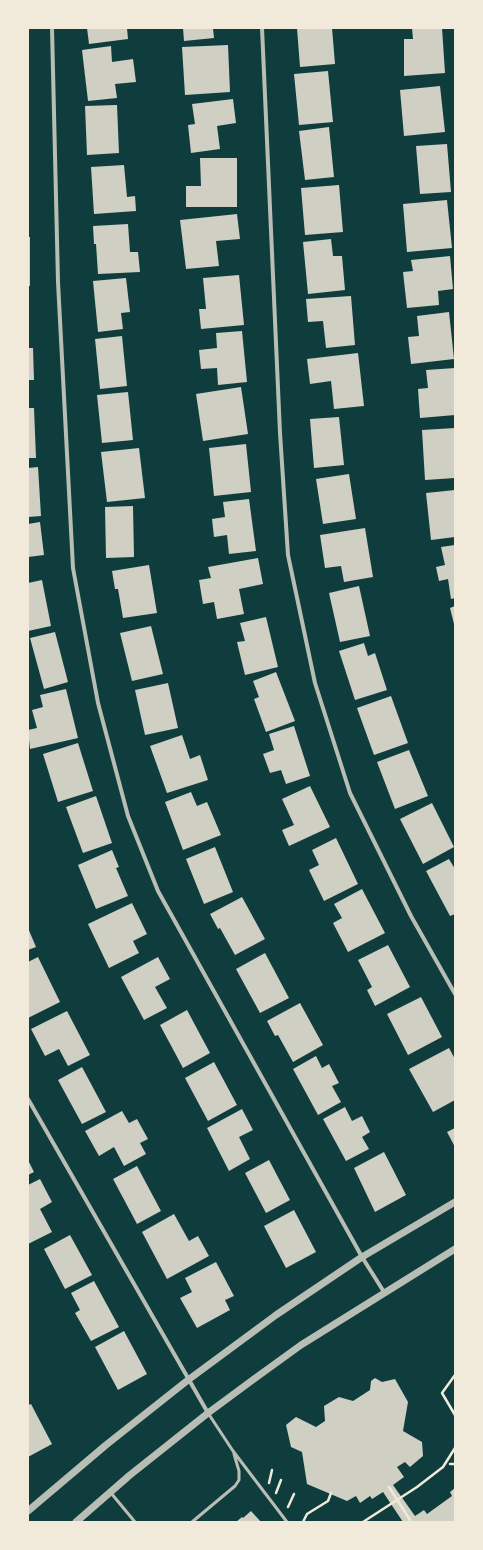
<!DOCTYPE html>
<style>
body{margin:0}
#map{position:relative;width:483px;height:1550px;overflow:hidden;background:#0f3d3e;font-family:"Source Sans 3",sans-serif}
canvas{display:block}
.frame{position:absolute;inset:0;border:29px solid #f1e9da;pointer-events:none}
</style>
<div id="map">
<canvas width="483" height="1550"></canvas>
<div class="frame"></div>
</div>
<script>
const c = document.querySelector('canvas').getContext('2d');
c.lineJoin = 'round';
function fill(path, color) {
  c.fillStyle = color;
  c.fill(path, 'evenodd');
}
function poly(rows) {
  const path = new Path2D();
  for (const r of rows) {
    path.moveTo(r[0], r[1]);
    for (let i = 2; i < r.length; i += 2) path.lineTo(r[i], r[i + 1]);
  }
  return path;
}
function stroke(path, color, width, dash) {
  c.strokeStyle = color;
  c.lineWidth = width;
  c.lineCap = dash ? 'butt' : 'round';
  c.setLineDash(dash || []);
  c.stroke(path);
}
fill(poly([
 [87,28,127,28,128,39,89,44],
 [183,28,213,28,214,38,184,41],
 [297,28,332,28,335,64,300,67],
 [412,28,442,28,445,73,404,76,404,39,413,39],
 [228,45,230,92,185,95,182,47],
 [111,46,112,62,133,59,136,82,115,84,117,98,88,101,82,50],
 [328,71,333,122,299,125,294,74],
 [440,86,445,132,404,136,400,90],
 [233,99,236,123,217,126,220,149,191,153,188,125,195,124,192,104],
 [117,105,119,153,87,155,85,106],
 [329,127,334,177,305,180,299,131],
 [447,144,451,192,420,194,416,146],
 [200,158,237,158,237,207,186,207,186,186,201,186],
 [124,165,127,197,135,196,136,211,94,214,91,167],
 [339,185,343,232,305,235,301,188],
 [447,200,452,248,407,252,403,204],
 [237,214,240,239,216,241,219,266,186,269,180,220],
 [128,224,130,252,138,252,140,272,98,274,96,244,94,244,93,226],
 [28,237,30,237,30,286,28,286],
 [331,239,333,256,342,256,345,290,308,294,303,242],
 [450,256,453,289,438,291,439,305,407,308,403,272,413,271,411,260],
 [239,275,244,325,201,329,199,309,206,309,203,278],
 [126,278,130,312,121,313,123,329,98,332,93,281],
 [351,296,355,345,326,348,323,321,308,322,306,299],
 [449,312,454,359,411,364,408,337,419,336,417,316],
 [242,331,247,382,218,385,217,368,201,369,199,350,217,348,216,333],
 [122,336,127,386,100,389,95,339],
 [28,348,33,348,34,380,28,380],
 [358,353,364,406,334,409,331,381,310,384,307,359],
 [455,368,455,415,420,418,418,389,428,388,426,370],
 [241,387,248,434,203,441,196,394],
 [128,392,133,440,102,443,97,395],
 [28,408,34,408,36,458,28,458],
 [339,417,344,465,314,468,310,419],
 [455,428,455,478,425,480,422,430],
 [246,444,251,492,214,496,209,448],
 [139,448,145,498,107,502,101,452],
 [38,467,41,516,28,517,28,468],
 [349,474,356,519,323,524,316,479],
 [455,490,455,537,431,540,426,493],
 [249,499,256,551,229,554,227,535,214,537,212,519,225,517,223,502],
 [133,506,134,557,106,558,105,507],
 [40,522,44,555,28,557,28,524],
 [365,528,373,577,344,582,341,566,325,568,320,535],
 [455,545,455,598,451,599,448,579,439,581,436,567,445,565,441,547],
 [258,558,263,584,239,589,244,614,217,619,214,602,203,604,199,580,211,578,208,567],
 [149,565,157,613,123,618,118,589,115,589,112,571],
 [42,580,51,626,28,631,28,583],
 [359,586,370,636,340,642,329,593],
 [455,606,455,624,454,624,450,608],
 [266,617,278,667,245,675,237,642,245,641,240,623],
 [151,626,163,674,132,681,120,633],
 [55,632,68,682,44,689,30,638],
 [364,643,368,656,375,653,387,690,355,700,339,651],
 [276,672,295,721,266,732,254,699,259,697,253,681],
 [168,683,178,728,145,735,135,690],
 [66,689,78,738,30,749,28,730,37,728,32,710,43,707,40,695],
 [391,696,408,743,374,755,357,708],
 [294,726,310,776,286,784,281,770,270,773,263,754,274,750,269,734],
 [182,735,190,759,200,755,208,780,167,793,150,746],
 [78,743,93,791,58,802,43,754],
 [409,750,428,796,395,809,377,762],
 [310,786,330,827,289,846,282,830,294,825,282,799],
 [191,792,197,806,207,802,221,835,183,850,165,802],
 [96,796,112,843,83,853,66,807],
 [432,803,454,847,423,864,400,819],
 [336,838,358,884,324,901,309,870,319,865,312,850],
 [215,847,233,892,204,904,186,859],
 [112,850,119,867,116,868,128,896,96,909,78,865],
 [449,859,455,869,455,914,450,916,426,871],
 [362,889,385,933,348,952,333,923,342,918,334,904],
 [242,897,265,939,235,955,220,928,218,929,210,914],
 [132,903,147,934,133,941,139,953,109,968,88,924],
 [28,928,36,947,28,950],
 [388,945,410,987,375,1006,367,990,372,987,358,960],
 [265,953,289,998,260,1013,236,969],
 [38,957,60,1002,28,1018,28,962],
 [158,957,170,979,155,987,167,1008,144,1020,121,977],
 [421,997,442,1037,408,1055,387,1014],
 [300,1003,323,1045,293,1062,278,1035,275,1036,267,1021],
 [187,1010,210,1053,183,1068,160,1025],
 [67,1011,90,1055,68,1066,59,1049,45,1056,31,1029],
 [449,1048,455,1059,455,1100,433,1112,409,1069],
 [316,1056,322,1068,329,1064,339,1083,332,1086,341,1102,318,1115,293,1069],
 [214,1062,237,1105,208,1121,185,1078],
 [82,1067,106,1112,82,1124,58,1080],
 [345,1107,352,1121,362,1116,370,1132,362,1137,369,1149,346,1161,323,1119],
 [242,1109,253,1130,239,1137,250,1159,229,1171,207,1128],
 [122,1111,129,1123,137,1119,148,1139,140,1143,146,1154,124,1166,114,1147,99,1156,85,1131],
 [455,1128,455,1147,447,1132],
 [384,1152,406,1195,375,1212,354,1168],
 [28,1160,34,1172,28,1175],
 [269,1160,290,1200,266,1213,245,1173],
 [137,1166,161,1211,137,1224,113,1179],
 [40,1179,52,1202,40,1209,52,1232,28,1244,28,1185],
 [294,1210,316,1252,286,1268,264,1226],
 [174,1214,189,1241,198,1236,209,1256,167,1279,142,1232],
 [70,1235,92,1275,65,1289,44,1249],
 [216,1262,234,1296,225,1300,230,1310,197,1328,180,1298,192,1292,185,1278],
 [94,1281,119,1327,91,1341,75,1313,80,1310,71,1293],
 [124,1331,147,1374,118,1390,95,1347],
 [375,1378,382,1382,395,1379,408,1402,403,1431,422,1442,423,1456,410,1467,405,1462,397,1467,404,1477,393,1485,415,1516,424,1510,427,1514,452,1496,450,1492,455,1488,455,1522,403,1522,383,1492,372,1499,370,1496,360,1503,356,1496,347,1501,307,1484,302,1452,291,1447,286,1425,296,1417,316,1427,325,1421,324,1406,339,1397,353,1401,370,1390,371,1381],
 [31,1404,52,1444,28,1457,28,1405],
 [251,1511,261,1522,236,1522,242,1517,243,1518]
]), '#cfcfc3');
stroke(poly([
 [455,1375,442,1393,455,1415],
 [450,1464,455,1464],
 [269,1483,272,1470],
 [389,1487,410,1520],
 [276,1493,281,1480],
 [288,1507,294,1494],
 [303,1522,307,1514,328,1501,331,1493],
 [363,1522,417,1487,443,1467,455,1448]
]), '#f1e9da', 2.5);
stroke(poly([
 [208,1413,233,1451,287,1522],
 [111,1493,135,1522],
 [192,1522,235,1486,239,1480,239,1471,234,1454]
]), '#b8beb3', 3);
stroke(poly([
 [52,28,58,282,73,568,98,703,128,816,158,891,362,1257,384,1292],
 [262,28,280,433,288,555,315,683,350,793,411,916,455,994],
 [28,1099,208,1413]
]), '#b8beb3', 4);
stroke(poly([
 [28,1511,106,1445,188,1380,276,1315,362,1257,455,1202],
 [76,1522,130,1475,208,1413,254,1379,301,1345,455,1249]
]), '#b8beb3', 7);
</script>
